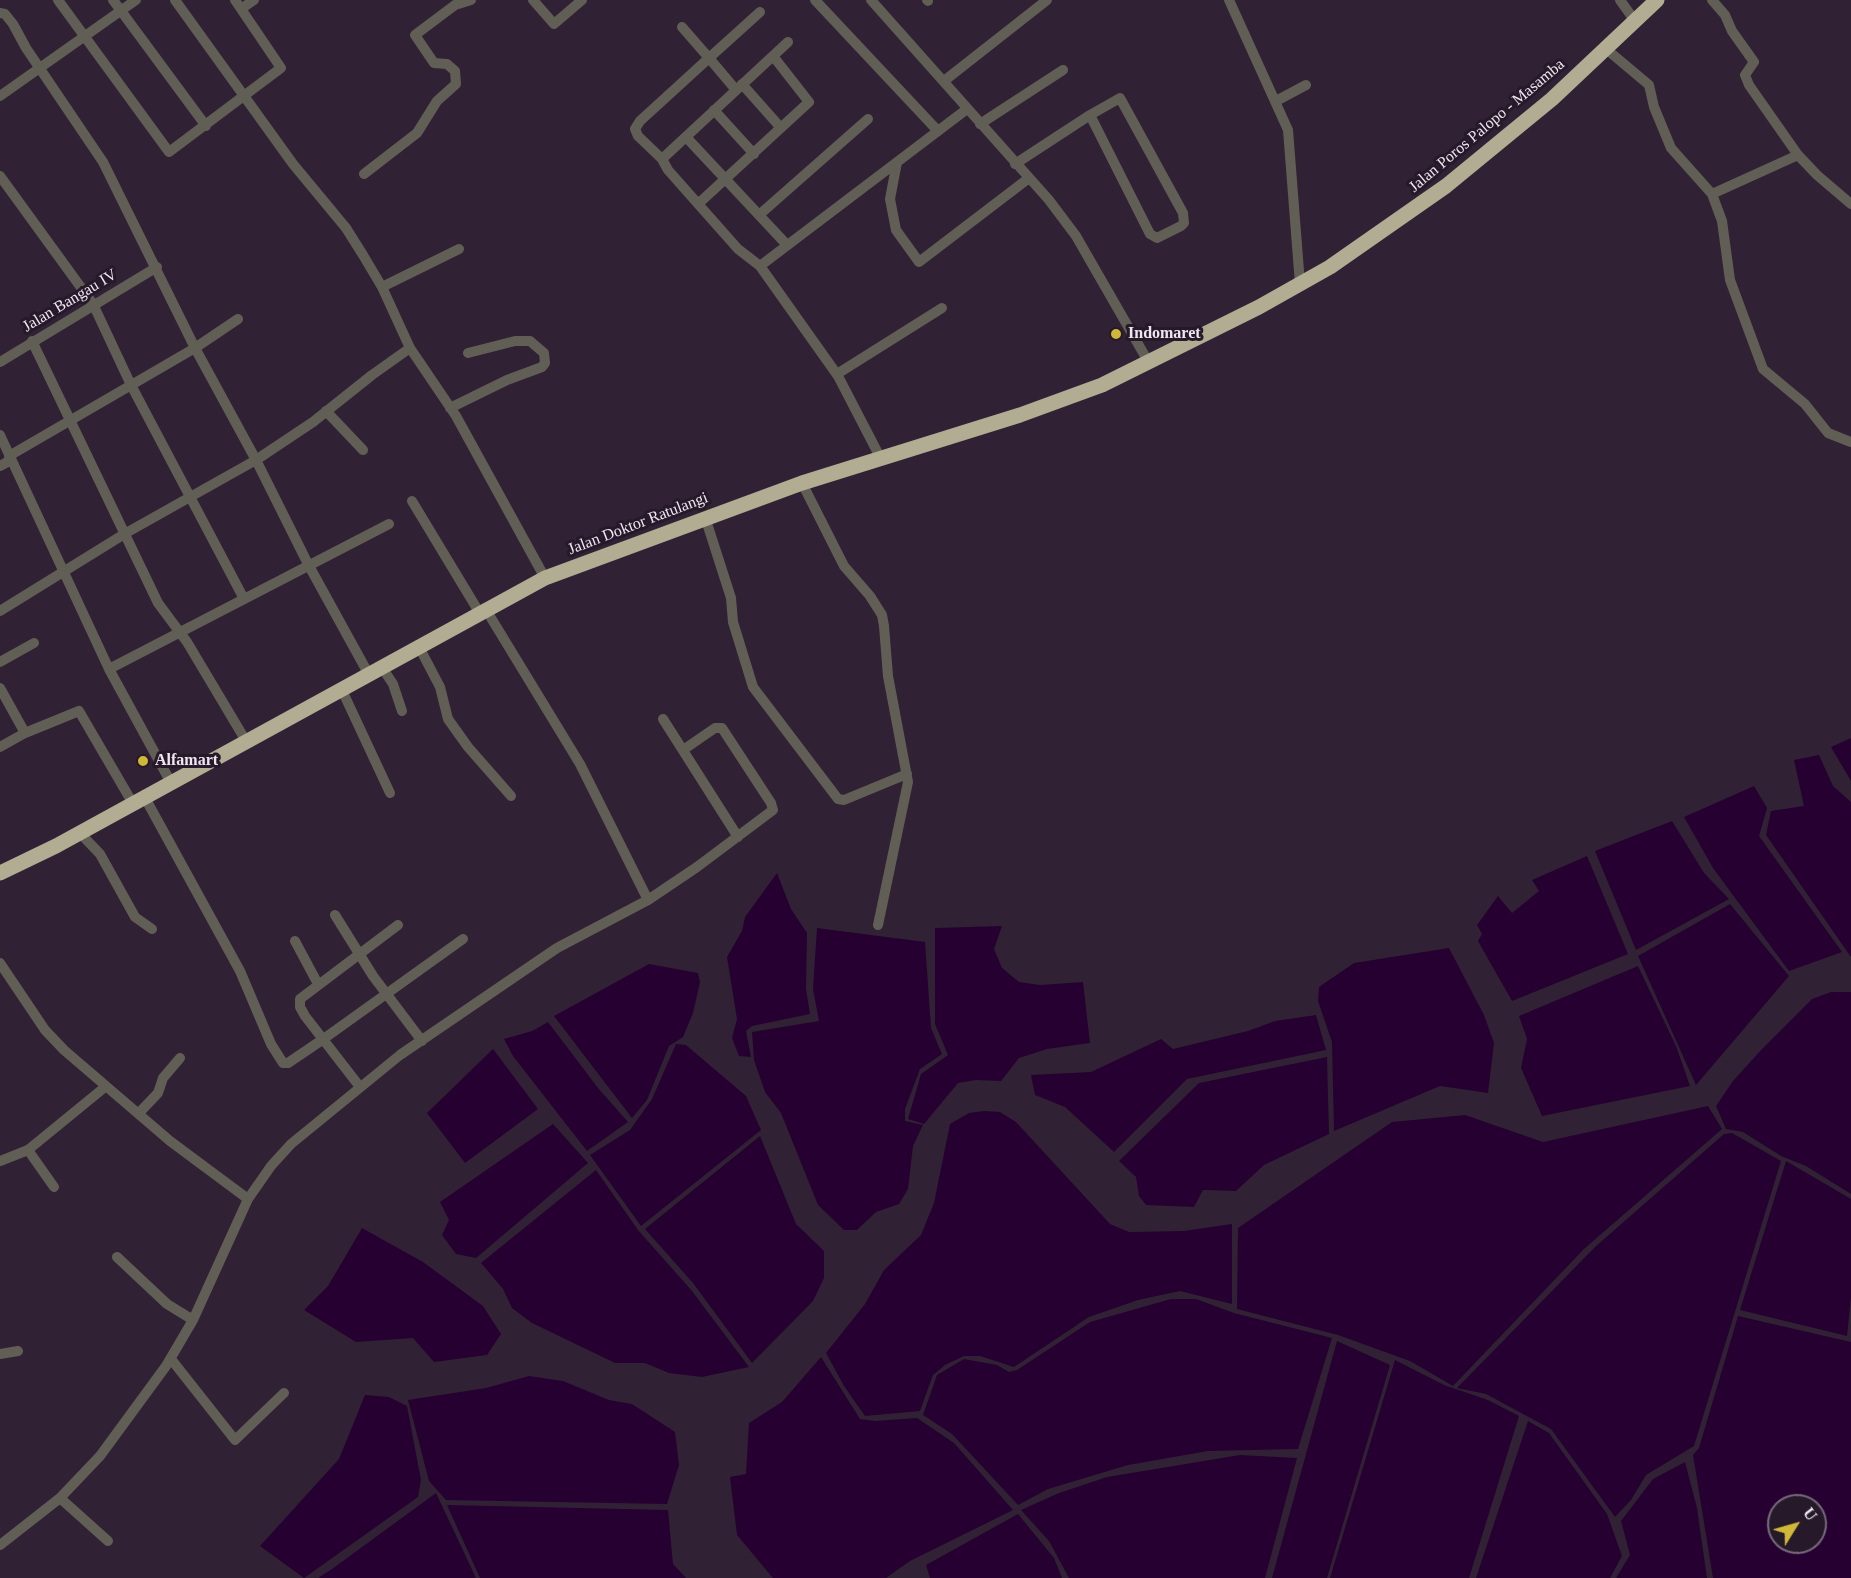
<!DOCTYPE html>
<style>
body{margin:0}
#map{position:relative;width:1851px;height:1578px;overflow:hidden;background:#302234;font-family:Georgia,serif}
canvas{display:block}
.north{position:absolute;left:1767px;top:1494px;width:60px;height:60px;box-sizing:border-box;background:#26192a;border:2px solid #766b7a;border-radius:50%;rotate:53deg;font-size:16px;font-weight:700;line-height:24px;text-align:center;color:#efe6f1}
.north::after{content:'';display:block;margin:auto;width:21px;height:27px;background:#cfb837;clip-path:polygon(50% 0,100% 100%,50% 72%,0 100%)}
</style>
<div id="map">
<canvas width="1851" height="1578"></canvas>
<div class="north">U</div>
</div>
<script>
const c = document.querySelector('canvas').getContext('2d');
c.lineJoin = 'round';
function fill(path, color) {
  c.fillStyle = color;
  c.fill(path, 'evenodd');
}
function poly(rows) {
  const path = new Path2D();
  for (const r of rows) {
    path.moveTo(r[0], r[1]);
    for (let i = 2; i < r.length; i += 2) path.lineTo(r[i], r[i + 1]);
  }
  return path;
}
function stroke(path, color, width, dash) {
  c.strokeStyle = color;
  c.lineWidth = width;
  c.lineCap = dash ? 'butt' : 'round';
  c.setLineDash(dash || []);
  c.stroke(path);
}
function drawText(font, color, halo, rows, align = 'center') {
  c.font = font + ' Georgia,serif';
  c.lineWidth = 6;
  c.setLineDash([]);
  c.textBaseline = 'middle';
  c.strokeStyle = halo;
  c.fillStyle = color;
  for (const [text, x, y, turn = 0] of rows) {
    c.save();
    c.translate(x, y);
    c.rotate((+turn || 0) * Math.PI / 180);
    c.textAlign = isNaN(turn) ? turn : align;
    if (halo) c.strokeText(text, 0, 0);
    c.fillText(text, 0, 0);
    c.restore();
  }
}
fill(poly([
 [1851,738,1851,781,1831,747],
 [1819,755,1833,786,1851,802,1851,957,1766,835,1771,811,1804,806,1794,760],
 [1754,786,1767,808,1759,836,1842,952,1789,971,1713,868,1684,817],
 [1672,821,1704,873,1729,899,1636,950,1595,851],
 [1587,856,1628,954,1512,1001,1478,941,1482,934,1477,925,1498,896,1512,913,1539,891,1532,880],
 [777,873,791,909,807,933,806,989,810,1014,752,1026,746,1031,751,1057,739,1056,732,1038,737,1019,727,957,742,931,745,917],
 [1730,904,1789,976,1696,1085,1638,956],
 [1002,926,994,949,1002,968,1019,982,1040,985,1083,982,1090,1043,1047,1049,1019,1058,1001,1081,976,1080,958,1083,924,1124,908,1119,921,1074,948,1055,935,1024,935,928],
 [817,928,925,942,931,1028,942,1054,920,1069,905,1109,905,1121,923,1125,913,1146,908,1189,899,1204,876,1212,857,1230,844,1230,818,1205,781,1113,765,1092,754,1060,752,1032,819,1021,813,989],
 [1449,948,1484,1015,1494,1043,1488,1093,1440,1086,1334,1131,1332,1042,1318,1001,1319,987,1354,963],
 [649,964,698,973,700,982,693,1013,683,1037,669,1046,647,1100,632,1118,554,1016],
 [1638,966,1676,1046,1690,1086,1542,1116,1521,1068,1527,1039,1519,1016],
 [1831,992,1851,992,1851,1194,1806,1166,1781,1156,1743,1132,1726,1129,1716,1106,1733,1081,1762,1049,1812,999],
 [1316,1015,1326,1050,1187,1079,1114,1152,1065,1107,1035,1095,1031,1075,1091,1072,1161,1039,1173,1049,1248,1031,1275,1021],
 [548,1022,598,1088,628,1122,587,1151,513,1056,504,1039,532,1031],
 [676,1044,686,1045,746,1096,761,1130,641,1226,590,1155,630,1130,652,1099],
 [493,1049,538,1109,465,1163,427,1113],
 [1327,1057,1329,1134,1264,1165,1236,1191,1203,1190,1194,1207,1146,1205,1139,1196,1136,1177,1119,1161,1199,1083],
 [1708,1106,1722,1129,1584,1249,1453,1386,1410,1361,1338,1335,1237,1309,1238,1228,1392,1122,1465,1115,1543,1142],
 [984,1111,1000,1112,1016,1122,1110,1224,1129,1232,1184,1231,1232,1224,1232,1304,1180,1291,1138,1300,1089,1317,1014,1367,980,1356,964,1356,945,1365,933,1375,920,1411,865,1416,844,1386,826,1353,865,1304,884,1270,921,1235,934,1203,950,1124,969,1113],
 [553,1124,588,1163,476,1258,456,1254,442,1235,449,1220,440,1202],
 [1732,1133,1781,1161,1694,1446,1646,1475,1631,1500,1615,1517,1551,1429,1486,1394,1457,1388,1595,1247,1724,1134],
 [760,1136,796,1224,824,1251,824,1278,813,1301,752,1363,693,1283,645,1229],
 [1786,1161,1851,1199,1851,1297,1847,1336,1740,1310],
 [596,1170,638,1230,692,1291,749,1367,702,1377,669,1373,645,1363,615,1363,532,1323,512,1308,503,1289,481,1263],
 [362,1228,423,1262,483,1306,501,1334,487,1355,434,1362,413,1338,356,1342,304,1310,328,1286],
 [1171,1299,1196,1299,1234,1313,1332,1338,1298,1449,1208,1451,1128,1465,1048,1489,1018,1505,952,1434,923,1415,937,1375,964,1359,997,1365,1009,1372,1017,1370,1090,1322],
 [1738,1316,1851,1342,1851,1578,1713,1578,1693,1455,1699,1448],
 [1779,1506,1815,1506,1815,1542,1779,1542],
 [1337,1341,1390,1365,1327,1578,1272,1578],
 [821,1357,860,1419,875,1421,917,1418,954,1443,1013,1510,910,1561,886,1578,773,1578,737,1535,730,1477,746,1474,749,1423,782,1402],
 [1395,1360,1444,1385,1488,1400,1519,1416,1469,1578,1330,1578],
 [529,1376,563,1381,609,1400,632,1404,675,1432,679,1465,667,1504,446,1500,429,1481,408,1400,486,1388],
 [365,1395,389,1397,407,1406,421,1480,418,1497,304,1578,260,1546,339,1459],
 [1528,1421,1549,1433,1607,1514,1622,1556,1610,1578,1476,1578],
 [1240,1455,1297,1458,1265,1578,1069,1578,1049,1541,1021,1510,1059,1493,1107,1477],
 [1685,1462,1697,1508,1707,1578,1616,1578,1630,1555,1621,1521,1653,1479],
 [436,1493,476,1578,318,1578,332,1569],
 [447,1505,668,1510,673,1564,686,1578,480,1578],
 [1018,1514,1054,1558,1062,1578,930,1578,926,1565]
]), '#260030');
stroke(poly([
 [58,0,169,152,281,68,235,0],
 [113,0,206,126],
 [175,0,293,164,346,228,363,255,382,287,410,348,456,416,545,578],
 [533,0,554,24,582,0],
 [815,0,937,130],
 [871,0,1049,200,1076,236,1149,363],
 [927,0,928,1],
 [1229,0,1288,130,1300,284],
 [1620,0,1635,21],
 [1712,0,1725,15,1732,31,1754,62,1745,75,1749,85,1798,155,1817,175,1851,204],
 [241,9,254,0],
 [0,13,5,14,13,24,26,48,103,162,195,348,256,460,308,564,368,673],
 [682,27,709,58,640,121,635,129,638,136,662,159,668,170,738,249,760,266],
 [1605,48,1649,85,1654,107,1671,148,1712,194,1798,155],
 [944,81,1047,0],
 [742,84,781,128],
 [736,90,709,58,760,12],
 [0,96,136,0],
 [1276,101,1306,85],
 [714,110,754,154],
 [980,124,1063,70],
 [686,137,787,245],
 [662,159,788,42],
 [897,162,890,199,896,230,919,262,1029,178],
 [1015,164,1090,115,1120,98,1183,213,1184,223,1181,226,1157,238,1150,234,1090,115],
 [364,174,417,133,437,101,456,84,455,71,447,64,434,63,415,35,455,5,471,0],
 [0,176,93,304,131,385,243,597],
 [1712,194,1722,221,1730,280,1763,369,1805,404,1828,433,1851,442],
 [698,204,809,102,773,56],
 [759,215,868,119],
 [382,287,459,249],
 [32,341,158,603,187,642,246,741],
 [0,362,157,267],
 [837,374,942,308],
 [450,408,507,380,542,367,545,363,544,353,530,341,515,341,468,353],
 [326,411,363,450],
 [0,435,109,669,170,781],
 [9,456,195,348,238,319],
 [880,457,838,376,760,266,967,109],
 [0,466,11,460],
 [802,483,844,566,870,596,882,615,884,626,888,676,908,782,878,925],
 [412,501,479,612],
 [705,517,731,598,733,622,753,687,838,799,844,800,907,774],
 [0,611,126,533,256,460,313,422,372,375,410,348],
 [418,645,440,687,448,719,468,747,511,796],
 [0,662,34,643],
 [381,666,393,684,402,711],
 [109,669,389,524],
 [0,688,25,733],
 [341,688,390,793],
 [663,719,738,837],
 [0,747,25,733,79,711,132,802],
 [144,796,240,971,271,1044,283,1063,288,1063,322,1040,463,939],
 [79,832,100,854,135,917,152,929],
 [648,900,697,867,773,810,771,803,722,728,715,728,683,750],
 [335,915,373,976,422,1041],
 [295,941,318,984],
 [0,963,45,1030,64,1050,170,1141,248,1199,271,1166,291,1144,400,1055,557,948,648,900,580,764,485,608],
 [360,1087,305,1016,300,1007,300,999,398,925],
 [139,1113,158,1093,163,1078,180,1058],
 [28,1150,54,1187],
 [0,1161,28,1150,105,1087],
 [117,1257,167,1304,193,1320],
 [0,1354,18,1351],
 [171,1359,235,1440,284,1393],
 [60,1498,108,1541],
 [0,1545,60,1498,100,1456,166,1366,193,1320,248,1199]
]), '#615f55', 10);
stroke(poly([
 [0,873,56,846,545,578,802,483,1020,415,1102,385,1259,307,1330,267,1446,186,1552,99,1657,0]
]), '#b1ac92', 15);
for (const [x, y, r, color] of [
 [1116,334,6,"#cfb837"],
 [143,761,6,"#cfb837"]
]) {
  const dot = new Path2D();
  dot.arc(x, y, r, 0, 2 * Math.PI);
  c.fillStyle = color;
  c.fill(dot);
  stroke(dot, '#26192a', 2);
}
drawText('16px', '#efe6f1', '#26192a', [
 ["Jalan Poros Palopo - Masamba",1487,126,-40],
 ["Jalan Bangau IV",70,301,-31],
 ["Jalan Doktor Ratulangi",638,524,-21]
]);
drawText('bold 16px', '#efe6f1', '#26192a', [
 ["Indomaret",1128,334],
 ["Alfamart",155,761]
], 'left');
</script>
